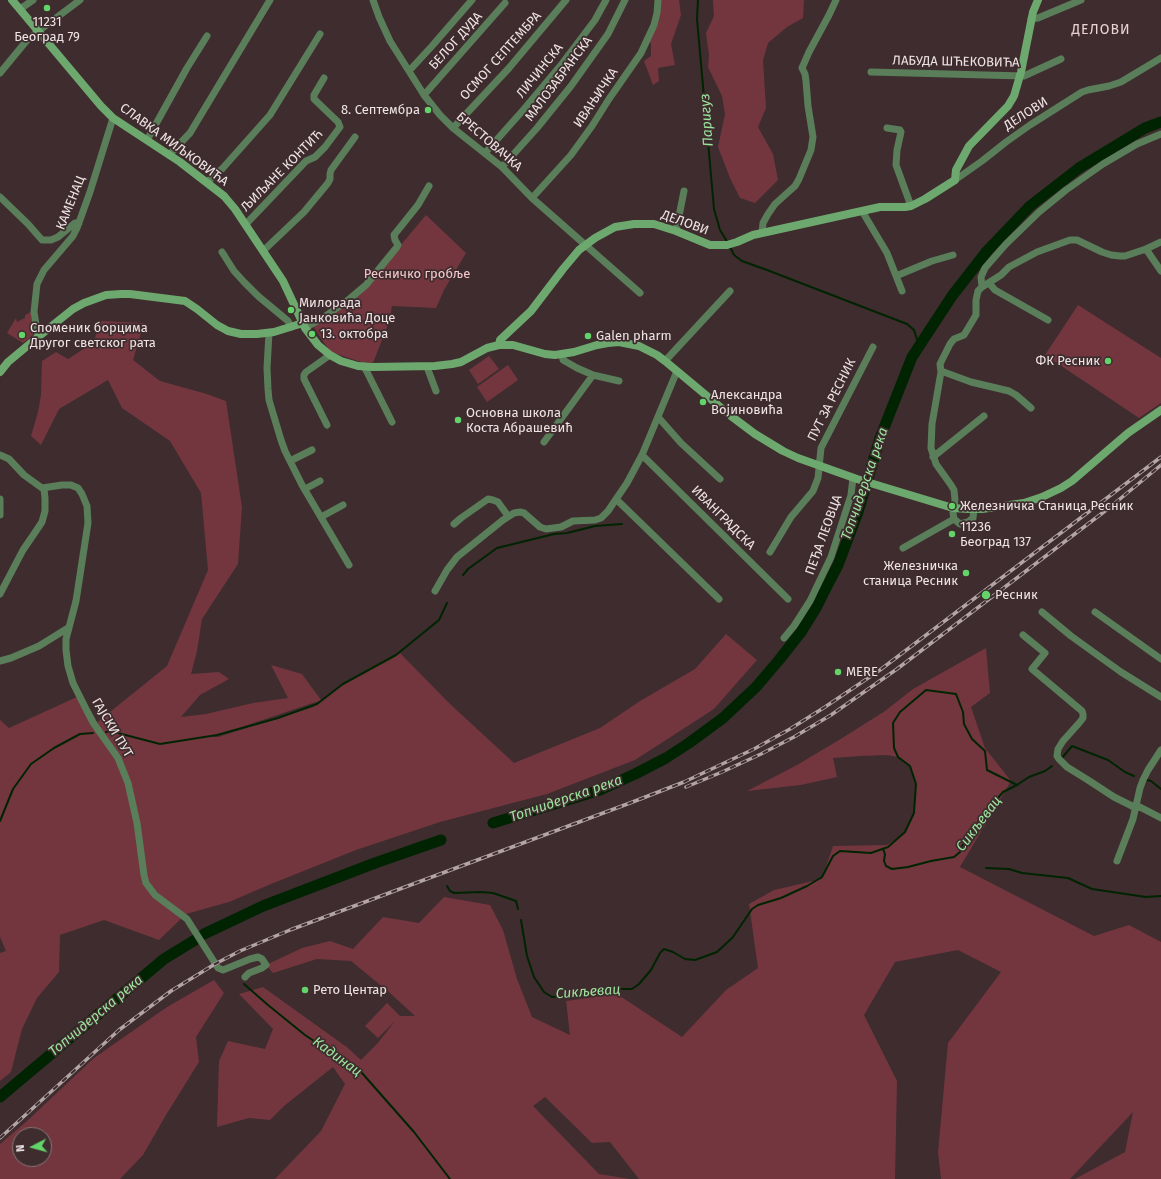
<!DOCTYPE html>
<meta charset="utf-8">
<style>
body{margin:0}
#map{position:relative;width:1161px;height:1179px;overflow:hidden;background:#3e2c2e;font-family:"Fira Sans",sans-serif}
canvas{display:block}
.north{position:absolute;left:12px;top:1127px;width:40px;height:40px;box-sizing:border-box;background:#3e2c2e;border:1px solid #857577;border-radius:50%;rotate:264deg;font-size:11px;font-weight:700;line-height:16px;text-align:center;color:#efe3e4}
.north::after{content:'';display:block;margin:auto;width:14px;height:18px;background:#62d469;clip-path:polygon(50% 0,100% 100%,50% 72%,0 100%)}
</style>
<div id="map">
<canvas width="1161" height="1179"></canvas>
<div class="north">N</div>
</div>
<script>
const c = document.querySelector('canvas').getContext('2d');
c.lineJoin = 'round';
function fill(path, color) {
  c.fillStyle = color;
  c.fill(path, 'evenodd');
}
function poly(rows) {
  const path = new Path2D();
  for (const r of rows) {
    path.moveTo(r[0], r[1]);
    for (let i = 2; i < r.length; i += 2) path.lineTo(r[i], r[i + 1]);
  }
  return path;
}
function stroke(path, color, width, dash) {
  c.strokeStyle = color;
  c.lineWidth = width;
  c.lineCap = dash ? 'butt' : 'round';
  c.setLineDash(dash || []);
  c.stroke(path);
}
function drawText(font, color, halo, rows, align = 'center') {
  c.font = font + ' "Fira Sans",sans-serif';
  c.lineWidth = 3.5;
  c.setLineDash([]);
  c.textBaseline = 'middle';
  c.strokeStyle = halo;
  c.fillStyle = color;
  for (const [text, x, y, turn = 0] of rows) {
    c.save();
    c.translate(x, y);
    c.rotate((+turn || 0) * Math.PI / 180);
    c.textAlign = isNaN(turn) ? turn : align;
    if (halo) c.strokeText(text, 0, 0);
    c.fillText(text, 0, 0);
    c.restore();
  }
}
fill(poly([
 [658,0,679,0,681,15,671,44,675,65,658,68,659,81,653,85,644,61,651,56,651,44,648,38],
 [713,0,804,0,803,18,787,27,768,43,763,60,766,108,758,127,773,154,778,180,755,203,740,198,730,178,718,147,725,114,722,96,708,67,709,55,706,33,714,16],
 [426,215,466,253,444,290,436,308,392,306,389,322,373,363,361,362,331,352,324,343,313,326,368,284],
 [1078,305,1161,358,1161,403,1139,418,1045,355],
 [31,312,33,335,23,343,7,333,16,318,17,322,25,318,25,315],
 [101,321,144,323,133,360,160,381,207,394,226,401,242,507,238,564,202,619,197,651,191,674,219,672,229,679,200,695,181,717,206,714,253,703,288,698,271,665,302,674,321,700,343,684,400,653,449,703,514,763,600,728,640,701,695,669,726,634,757,660,714,709,635,760,547,794,440,822,356,850,271,884,229,902,186,914,159,940,104,920,60,935,59,972,37,998,22,1029,11,1072,0,1081,0,953,6,951,0,937,0,720,9,728,79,696,95,724,167,666,208,570,201,493,170,441,122,408,108,380,59,409,41,445,31,436,38,412,41,395,42,361,56,352,68,359,93,343],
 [319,701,313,707,218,737,212,737],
 [489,356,499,369,478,384,469,370],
 [508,365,518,380,487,402,477,387],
 [986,648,990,693,971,707,985,748,1011,781,960,867,1094,936,1129,925,1161,942,1161,1179,1075,1179,1125,1152,1133,1112,1070,1179,941,1179,938,1152,948,1043,1001,972,958,950,895,962,864,1015,897,1081,895,1179,639,1179,610,1142,592,1143,545,1097,533,1106,599,1174,630,1179,275,1179,321,1131,345,1084,333,1067,284,1106,270,1120,249,1118,217,1127,219,1061,228,1041,265,1049,273,1029,239,994,263,987,348,1048,361,1060,377,1044,395,1021,378,1038,365,1026,387,1003,400,1016,415,1016,390,993,351,961,317,959,273,973,266,965,302,948,330,941,353,949,383,917,419,923,444,897,490,905,503,930,517,979,532,1017,570,1035,566,1001,617,994,682,1037,726,990,758,968,749,904,774,890,822,879,833,846,887,845,903,835,914,813,916,785,910,766,898,757,887,755,861,756,833,758,837,777,801,785,747,791,797,765,839,740,885,711,913,689],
 [214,980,224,993,196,1037,199,1062,166,1115,143,1155,120,1179,0,1179,0,1144,27,1121,94,1058,167,1007],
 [20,1135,44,1135,44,1159,20,1159]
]), '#73363f');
stroke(poly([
 [698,0,697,19,714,209,720,230,728,243],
 [730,247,734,255,742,261,767,270,907,324,914,330,919,346],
 [463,575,468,569,497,548,554,534,567,533,595,526,622,524],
 [106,732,110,731,160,744,217,735,278,718,317,704,343,684,396,655,439,620,447,603],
 [1062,758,1072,746,1108,760,1125,772,1134,776],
 [1147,780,1151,781,1161,789],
 [0,821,13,789,31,764,54,748,80,734,93,733],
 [883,849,885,854,884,861,886,866,892,869,908,867,931,861,954,857,960,852,962,846,981,818,1003,792,1017,785],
 [986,868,1009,869,1022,873,1068,878,1092,889,1146,897,1161,896],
 [447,886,450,891,454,893,480,892,493,893,516,901,518,909],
 [521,920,527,956,534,977,544,992,552,997,569,996,620,989,632,989,639,984,651,970,660,953,664,949,673,952,685,959,695,960,717,952,733,937,752,909,758,905,781,898,807,886,822,877,833,856,840,851,871,853,888,847,905,832,914,813,916,784,910,766,898,757,894,748,893,723,900,712,926,690,956,694,963,712,964,724,972,739,985,751,987,770,1017,785,1029,777,1045,771,1052,766],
 [244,984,268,1005,305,1035,362,1073,414,1132,450,1179]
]), '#002402', 2);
stroke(poly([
 [493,823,600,790,635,774,666,758,689,743,723,718,756,687,779,660,801,632,816,608,825,590,838,565,858,512,880,438,912,357,952,296,987,251,1030,206,1079,168,1145,128,1161,122],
 [204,934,263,906,375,863,441,840],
 [0,1097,164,959,195,940]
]), '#002402', 11);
stroke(poly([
 [373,0,379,17,390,41,424,95,440,115,453,128,502,167,532,198,640,293],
 [20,9,33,0],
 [1031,19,1038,18,1081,0],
 [409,71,432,46,472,0],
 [871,72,1024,76,1061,59],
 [0,73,28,39,80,0],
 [424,95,505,3],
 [453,128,509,68,566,0],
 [887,128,900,130,901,132,897,150,896,165,911,206],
 [147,140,187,68,207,36],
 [485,153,525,108,561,65,595,20,606,0],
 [169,155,190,133,270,0],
 [502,167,537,128,571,86,608,34,625,0],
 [955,180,982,161,1006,142,1030,125,1082,92,1088,90,1109,86,1121,82,1161,58],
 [207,182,222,169,270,115,320,34],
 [0,197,28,224,42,240,51,240,58,237,75,223,79,223],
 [532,198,571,155,592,126,609,99,641,53,654,25,657,13,658,0],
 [862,211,887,253,902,291],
 [246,224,306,161,315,157,325,147,340,127,338,122,314,99,314,95,324,78],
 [676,231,684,191],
 [762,233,763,223,768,214,775,204,795,186,799,179,811,150,813,137,808,106,806,81,805,74,802,68,809,52,829,15,836,0],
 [1146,249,1161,271],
 [263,251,304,212,328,183,330,179,330,174,331,170,355,137],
 [222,252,234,271,244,282,258,296,288,321,291,327],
 [896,276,932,261,953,255],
 [989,283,995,290,1048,320],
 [982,287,981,277,985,268,1006,244,1039,212,1066,190,1103,164,1137,144,1161,134],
 [305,328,324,317,347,301,366,285,397,247,398,245,395,240,394,235,418,205,429,186],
 [269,333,267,368,268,389,269,400,281,440,285,451,302,485,349,565],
 [38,337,34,312,37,284,44,270,73,236,77,228,90,192,113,118],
 [562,354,563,360,577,368,593,375,619,381],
 [665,361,730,291],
 [364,366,392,422],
 [427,367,436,391],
 [941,371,971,382,1009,391,1016,395,1031,408],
 [658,417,681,443,720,479],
 [327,425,304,379,304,375,306,372,330,355],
 [544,442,593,375],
 [0,455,9,459,24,475,42,488,62,485,71,485,78,488,82,494,87,506,88,523,76,601,66,639,66,650,68,666,73,683,87,711,94,724,118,758,128,783,137,823,144,875,146,883,155,895,187,919,218,968,223,970,250,959,258,957,262,959,266,965,262,968,249,973,245,977],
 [642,455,788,599],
 [933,457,984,416],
 [290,461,312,450],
 [305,489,320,481],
 [0,499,0,515],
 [617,500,719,599],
 [974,509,973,518,968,522,960,524,954,519,953,513,955,500,954,490,951,485,936,464,931,448,932,424,941,372,940,364,950,344,954,339,964,335,976,315,976,300,978,291,982,287,1001,275,1009,267,1037,252,1070,240,1077,240,1102,252,1111,255,1120,256,1125,256,1146,249,1161,242],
 [321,517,343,505],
 [454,524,461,518,488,499,493,500,498,502,508,516],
 [903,548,954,519],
 [770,552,791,517,813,491,818,478,821,448,873,347],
 [435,591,447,570,457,557,503,520,514,513,520,512,524,513,540,527,546,529,561,527,573,521,595,520,601,518,608,511,627,483,642,455,677,371],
 [0,594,23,550,36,531,42,522,45,511,45,498,44,489],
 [1042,612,1071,636,1121,672,1161,697],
 [1095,612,1161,659],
 [1023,635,1045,653,1032,669,1082,711,1083,714,1083,718,1080,722,1063,741,1058,749,1057,756,1059,759,1067,767,1088,780,1114,797,1136,808],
 [784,638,794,626,810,601,831,557,851,495,853,478],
 [0,661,11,658,39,646,68,628],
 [1136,805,1161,818],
 [1117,861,1133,819,1140,788,1143,780,1148,770,1161,750]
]), '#597e59', 7);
stroke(poly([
 [12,0,101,106,113,118,180,162,224,196,235,209,283,281,305,328,318,345,330,355,341,361,358,366,372,367,435,366,452,364,461,362,487,348,499,345,513,345,545,354,555,355,574,352,597,345,608,343,619,342,639,346,657,355,665,361,731,416,755,434,783,451,798,458,857,479,953,508,968,509,982,509,1024,503,1042,497,1061,488,1072,481,1128,433,1161,410],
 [499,345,500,340,531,311,563,269,579,250,595,238,615,227,634,224,654,224,676,231,710,245,727,245,737,242,753,235,880,207,905,207,911,206,925,199,955,180,956,170,969,146,1008,106,1014,96,1021,72,1033,12,1038,0],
 [0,372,8,362,38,337,73,309,84,303,106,295,121,294,130,294,185,301,197,309,217,325,228,331,241,334,257,334,274,332,303,323]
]), '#6da86e', 8);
const rail = poly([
 [686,787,722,772,761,754,794,737,831,715,897,669,1109,508,1161,465],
 [0,1138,119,1030,171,991,215,964,240,951,290,930,630,803,684,782,754,749,790,729,825,707,880,670,1161,457]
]);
stroke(rail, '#b3a5a6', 3.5);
stroke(rail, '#3e2c2e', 2, [6]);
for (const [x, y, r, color] of [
 [47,8,4,"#62d469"],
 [428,110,4,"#62d469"],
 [291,310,4,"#62d469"],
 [312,334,4,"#62d469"],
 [22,335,4,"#62d469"],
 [588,336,4,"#62d469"],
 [1108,361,4,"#62d469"],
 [703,402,4,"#62d469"],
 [458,420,4,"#62d469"],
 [952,506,4,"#62d469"],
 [952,534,4,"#62d469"],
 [966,573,4,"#62d469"],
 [986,595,5,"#62d469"],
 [838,672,4,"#62d469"],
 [305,990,4,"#62d469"]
]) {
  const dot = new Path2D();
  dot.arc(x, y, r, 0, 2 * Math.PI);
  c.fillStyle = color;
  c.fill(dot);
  stroke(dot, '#3e2c2e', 1.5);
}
drawText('13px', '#efe3e4', '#3e2c2e', [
 ["11231",47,22,"center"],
 ["Београд 79",47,37,"center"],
 ["8. Септембра",420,110,"right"],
 ["Милорада",299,303],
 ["Јанковића Доце",299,318],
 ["Споменик борцима",30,328],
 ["Другог светског рата",30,343],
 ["13. октобра",320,334],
 ["Galen pharm",596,336],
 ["ФК Ресник",1100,361,"right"],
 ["Александра",711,395],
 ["Војиновића",711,410],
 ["Основна школа",466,413],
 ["Коста Абрашевић",466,428],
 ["Железничка Станица Ресник",960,506],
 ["11236",960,527],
 ["Београд 137",960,542],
 ["Железничка",958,566,"right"],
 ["станица Ресник",958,581,"right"],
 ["Ресник",995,595],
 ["MERE",846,672],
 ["Рето Центар",313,990]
], 'left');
drawText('13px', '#efe3e4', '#3e2c2e', [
 ["БЕЛОГ ДУДА",456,41,-48],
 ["ОСМОГ СЕПТЕМБРА",501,56,-48],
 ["ЛАБУДА ШЋЕКОВИЋА",956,62,1],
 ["ЛИЧИНСКА",540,71,-51],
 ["МАЛОЗАБРАНСКА",559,79,-53],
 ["ИВАЊИЧКА",596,98,-56],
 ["ДЕЛОВИ",1026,114,-33],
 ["БРЕСТОВАЧКА",489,142,41],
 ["СЛАВКА МИЉКОВИЋА",174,145,36],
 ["ЉИЉАНЕ КОНТИЋ",282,171,-45],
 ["КАМЕНАЦ",71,203,-68],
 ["ДЕЛОВИ",685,223,20],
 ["ПУТ ЗА РЕСНИК",832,400,-63],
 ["ИВАНГРАДСКА",723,518,45],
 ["ПЕЂА ЛЕОВЦА",824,535,-70],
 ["ГАЈСКИ ПУТ",112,728,59]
]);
drawText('13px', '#f5c9cc', '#3e2c2e', [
 ["Ресничко гробље",417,274]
]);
c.letterSpacing = '1px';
drawText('14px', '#ead2d3', '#3e2c2e', [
 ["ДЕЛОВИ",1101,30]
]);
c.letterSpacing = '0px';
drawText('italic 14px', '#9be59c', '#3e2c2e', [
 ["Паригуз",707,120,-94],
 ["Топчидерска река",865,484,-71],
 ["Топчидерска река",566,799,-19],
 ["Сикљевац",979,824,-53],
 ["Сикљевац",588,992,-4],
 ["Топчидерска река",96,1016,-40],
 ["Кадинац",337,1057,36]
]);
</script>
